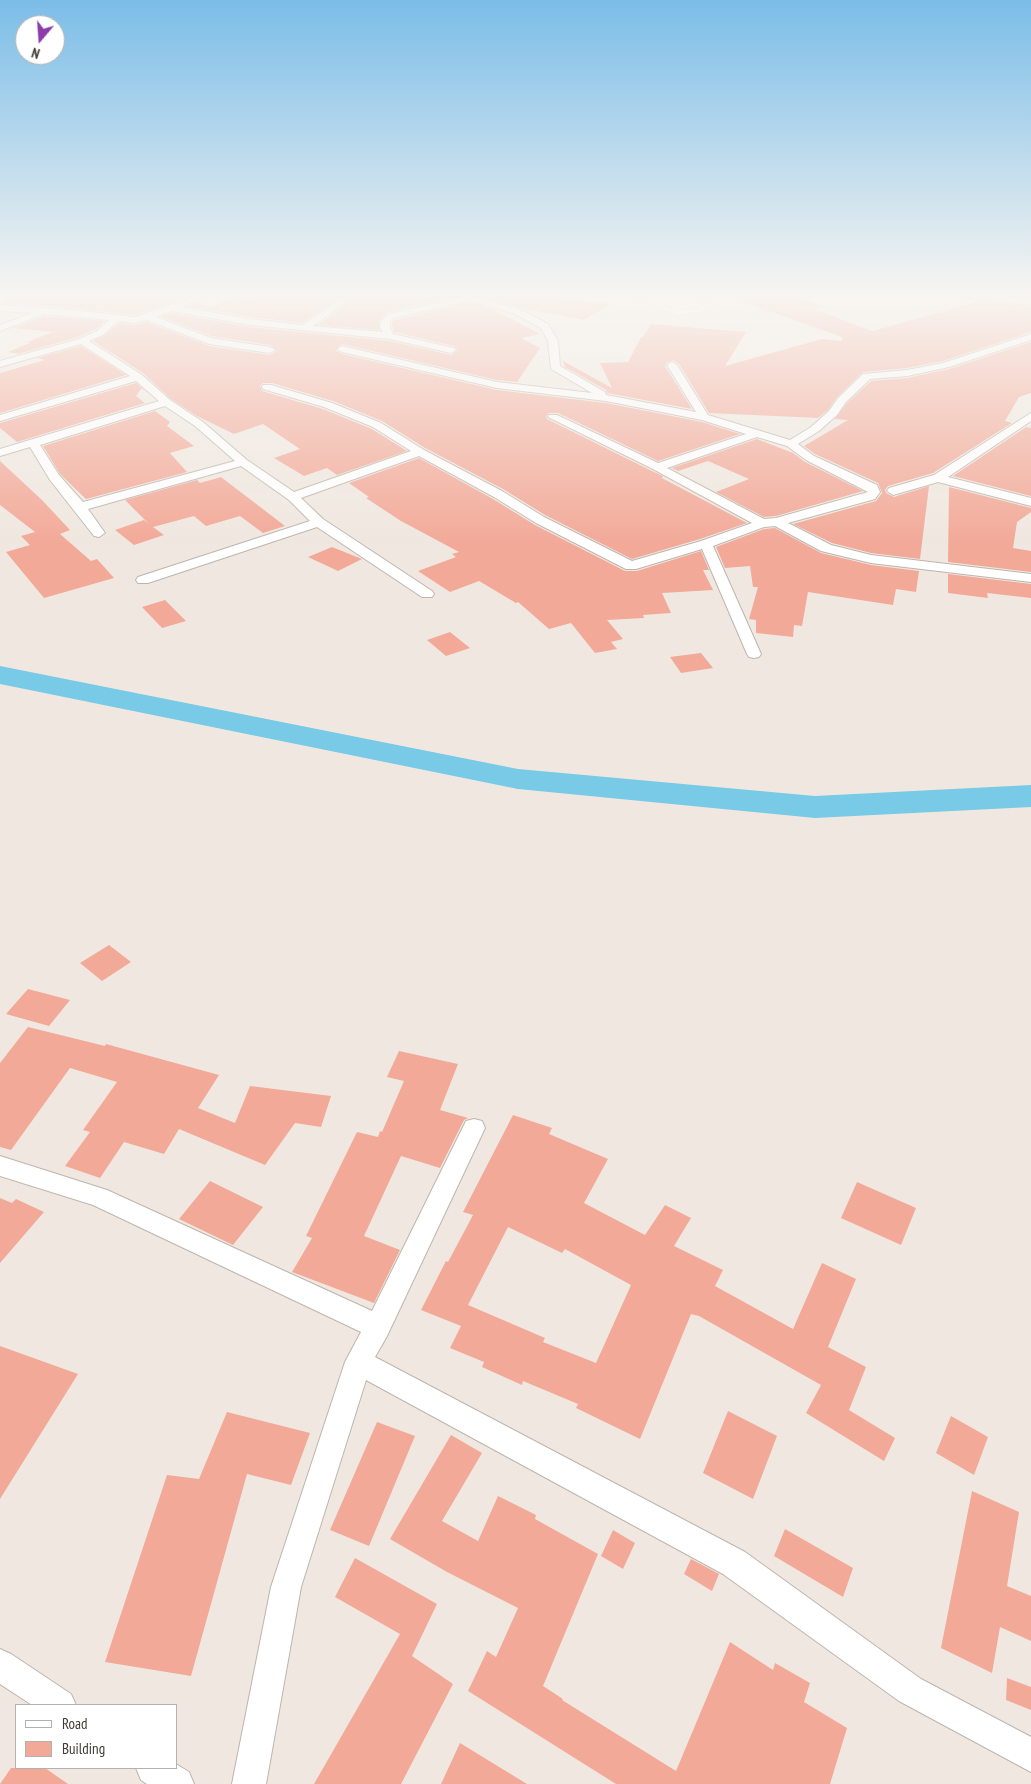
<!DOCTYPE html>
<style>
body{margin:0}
#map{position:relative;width:1031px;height:1784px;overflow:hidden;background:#f0e8e0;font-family:"PT Sans Narrow",sans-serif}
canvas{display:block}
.legend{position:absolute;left:15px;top:1704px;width:162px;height:65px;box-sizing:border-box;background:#fff;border:1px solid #b2b1af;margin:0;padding:6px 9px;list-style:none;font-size:15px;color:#3e3b37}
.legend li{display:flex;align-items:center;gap:10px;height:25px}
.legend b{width:25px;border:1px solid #b2b1af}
.north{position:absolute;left:15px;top:15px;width:50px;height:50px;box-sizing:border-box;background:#fff;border:1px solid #b2b1af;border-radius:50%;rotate:198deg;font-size:14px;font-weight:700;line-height:20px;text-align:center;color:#3e3b37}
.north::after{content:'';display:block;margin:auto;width:18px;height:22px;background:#8b3bab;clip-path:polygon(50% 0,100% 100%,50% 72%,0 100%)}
</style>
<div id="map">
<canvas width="1031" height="1784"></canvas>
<ul class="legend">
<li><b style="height:6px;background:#fff"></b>Road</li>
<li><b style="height:14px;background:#f2a998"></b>Building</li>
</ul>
<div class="north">N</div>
</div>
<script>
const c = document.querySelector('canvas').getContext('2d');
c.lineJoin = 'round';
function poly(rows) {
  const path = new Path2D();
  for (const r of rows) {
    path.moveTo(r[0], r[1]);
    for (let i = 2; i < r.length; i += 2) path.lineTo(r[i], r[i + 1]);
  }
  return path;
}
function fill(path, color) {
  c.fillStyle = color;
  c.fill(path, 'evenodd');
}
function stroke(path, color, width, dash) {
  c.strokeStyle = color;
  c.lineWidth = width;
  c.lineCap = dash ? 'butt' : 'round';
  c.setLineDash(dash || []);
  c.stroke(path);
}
fill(poly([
 [0,666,518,769,815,796,1031,785,1031,807,815,818,518,789,0,684,0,666]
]), '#78cae7');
fill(poly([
 [17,294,174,294,183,298,135,315,63,307,0,303],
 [259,294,449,294,453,297,388,312,379,321,379,330,318,325,346,305,348,301,342,296,303,323,250,317,188,306,197,303,212,308,232,296,252,299],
 [495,294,535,294,611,304,584,320,521,308,494,300],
 [729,294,790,294,824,307,814,309,872,331,980,301,1031,307,1031,332,943,361,907,368,863,372,837,397,828,410,818,418,709,413,679,364,673,360,666,363,665,366,692,409,607,393,606,390,565,367,563,361,612,388,600,363,628,362,641,337,643,337,651,324,746,332,725,366,822,339,842,341,842,337,729,297],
 [469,303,492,309,540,334,521,338,540,348,517,382,497,380,342,344,335,350,342,354,497,390,606,403,702,422,740,434,658,461,558,413,549,413,546,416,547,419,652,471,663,476,662,478,747,523,700,539,632,559,545,515,503,489,425,448,382,421,333,401,272,383,263,383,260,386,262,391,323,409,372,429,407,451,337,475,327,468,304,476,274,458,300,449,263,424,234,434,197,416,171,399,143,373,93,341,104,336,119,323,135,325,147,322,209,346,270,355,277,351,270,345,211,336,161,317,172,313,250,327,390,341,451,355,458,350,454,346,394,332,392,323,395,320],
 [44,316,105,321,96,329,78,337,18,354,8,352,30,343,27,342,53,332,13,328],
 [1031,342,1031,393,1019,397,1005,421,1012,423,933,473,888,486,885,490,886,493,894,497,929,486,920,559,871,553,832,543,793,524,876,501,882,493,878,483,815,454,804,446,848,420,835,419,847,403,871,381,907,378,949,369],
 [81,346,126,375,0,413,0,373,45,360,37,358],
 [136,383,144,390,141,389,136,396,145,403,17,442,0,428,0,423],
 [155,411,170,422,167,426,194,446,170,453,187,472,86,499,60,474,43,446],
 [1026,427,1031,428,1031,496,953,476],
 [757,439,793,453,805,462,863,491,776,516,764,517,716,492,749,479,708,461,678,471,672,468],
 [419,458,493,499,535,525,625,571,637,571,701,551,709,570,703,570,713,590,662,593,671,613,643,615,644,618,607,620,623,639,611,642,617,649,595,653,571,623,549,629,518,602,516,603,479,581,450,592,418,571,456,557,452,554,459,552,401,521,366,498,369,497,349,483],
 [0,461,42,500,70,530,60,534,91,561,97,559,114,578,44,598,6,552,30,545,21,536,35,532,0,505],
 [221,477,285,526,263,533,240,516,206,526,194,516,153,527,164,535,134,545,115,530,144,520,149,524,125,500,197,480,200,483],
 [949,487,1031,508,1031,512,1017,522,1013,548,1031,551,1031,572,948,562],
 [775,528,821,553,871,565,919,571,916,592,896,589,893,605,808,592,802,626,794,625,793,637,756,633,756,620,749,619,758,587,753,587,750,566,725,568,716,547,764,529],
 [332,547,362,559,338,571,308,557],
 [948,574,1031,584,1031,598,987,593,988,598,948,593],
 [165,600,186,621,162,628,142,607],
 [450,632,470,648,446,656,427,640],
 [701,653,713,668,681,673,670,657],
 [109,945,131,962,102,981,80,963],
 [28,989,70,1000,49,1026,6,1014],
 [28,1027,105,1046,106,1044,219,1075,198,1108,235,1123,250,1086,331,1096,321,1127,295,1123,265,1165,179,1129,164,1154,124,1142,100,1178,65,1166,90,1132,83,1130,117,1082,70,1068,11,1150,0,1147,0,1063],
 [399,1051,458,1064,440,1110,468,1118,464,1120,440,1168,401,1156,364,1236,400,1250,374,1303,292,1272,312,1238,306,1236,357,1132,378,1137,380,1131,382,1132,404,1081,387,1077],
 [513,1115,552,1128,549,1134,608,1159,584,1203,645,1235,665,1205,691,1218,674,1246,723,1270,715,1286,793,1329,822,1263,856,1279,828,1347,866,1367,849,1410,895,1438,884,1461,806,1413,821,1385,699,1316,691,1314,640,1439,576,1408,578,1404,523,1381,522,1385,482,1367,484,1362,450,1348,461,1326,421,1310,446,1261,448,1262,473,1215,463,1212],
 [508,1227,562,1253,565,1249,631,1285,596,1363,543,1342,545,1338,468,1305],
 [210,1181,263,1207,233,1245,179,1219],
 [857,1182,916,1208,901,1245,841,1218],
 [0,1198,12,1203,16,1199,44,1212,0,1263],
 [0,1346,78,1374,0,1499],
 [728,1411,777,1436,753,1499,703,1473],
 [227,1412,310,1433,291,1485,247,1474,191,1676,105,1662,167,1475,199,1479],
 [951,1416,988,1437,974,1475,936,1453],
 [377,1422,415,1436,369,1546,330,1530],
 [451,1435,482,1453,442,1521,478,1541,498,1496,536,1515,535,1519,598,1554,543,1686,563,1699,562,1700,676,1771,730,1642,773,1670,775,1663,810,1683,804,1702,847,1728,830,1784,616,1784,468,1691,487,1651,496,1657,518,1608,447,1572,390,1539],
 [972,1491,1019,1512,1007,1586,1031,1596,1031,1641,1000,1627,992,1673,941,1648],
 [785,1529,853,1568,843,1597,774,1556],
 [613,1530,635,1543,623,1569,601,1556],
 [355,1558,437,1604,412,1656,453,1684,401,1784,314,1784,400,1634,335,1597],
 [691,1559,719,1574,712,1591,684,1574],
 [1007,1678,1031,1687,1031,1710,1006,1700],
 [460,1743,527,1784,441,1784],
 [11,1768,45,1768,68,1784,0,1784]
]), '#f2a998');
const service = poly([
 [628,294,679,313,693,311,714,304,691,294]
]);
const minor = poly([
 [199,294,212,294,182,307,250,319,303,325,342,298,346,301,345,303,313,326,383,332,380,328,381,321,388,314,459,298,451,294,466,294,519,309,548,324,558,341,560,366,605,392,606,395,696,412,667,365,672,362,677,365,708,415,790,440,811,427,829,411,838,398,863,374,907,370,943,363,1031,334,1031,340,949,367,907,376,870,379,846,402,837,415,819,431,798,444,814,456,877,485,880,492,875,499,788,523,831,545,871,555,1031,574,1031,582,871,563,821,551,775,526,764,527,713,546,761,654,759,657,754,658,749,657,747,654,702,549,636,569,626,569,536,523,494,497,419,456,301,498,323,519,432,591,434,594,432,597,422,597,317,527,148,583,138,583,136,580,138,577,310,521,289,500,241,466,88,509,105,533,99,537,94,536,50,480,30,447,0,456,0,449,159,401,136,381,0,421,0,415,130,376,81,344,0,367,0,361,79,339,97,331,109,320,44,314,0,331,0,325,32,313,0,311,0,305,63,309,135,317,199,294],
 [469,301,513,313,541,328,548,341,551,369,592,393,497,382,342,346,337,349,342,352,497,388,606,401,702,420,746,434,658,463,557,415,549,415,548,417,653,469,752,523,701,541,632,561,544,517,502,491,424,450,381,423,332,403,271,385,263,385,262,387,263,389,324,407,373,427,411,451,294,492,247,460,203,422,170,400,142,375,89,341,103,335,118,321,135,323,147,320,209,344,270,353,275,350,270,347,211,338,156,317,172,311,250,325,390,339,451,353,456,350,454,348,393,334,390,328,390,322,394,318,469,301],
 [165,406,195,426,235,461,83,502,59,475,40,445,165,406],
 [757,437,787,446,806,460,868,492,776,518,764,519,667,468,757,437],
 [955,294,986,294,1031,299,1031,305,959,297,955,294],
 [1031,413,1031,421,948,477,1031,498,1031,506,938,482,893,495,887,491,889,488,934,475,1031,413],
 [474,1119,482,1121,485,1128,387,1336,375,1357,745,1552,921,1679,1031,1737,1031,1772,899,1701,723,1574,366,1380,301,1587,266,1784,232,1784,271,1587,345,1362,361,1332,93,1205,0,1176,0,1156,107,1190,372,1311,466,1121,474,1119],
 [0,1649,11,1654,71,1694,76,1705,32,1705,0,1684,0,1649],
 [176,1764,189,1772,194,1784,147,1784,141,1780,136,1768,176,1768,176,1764]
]);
stroke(service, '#bdb5ad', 5.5);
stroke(minor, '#bdb5ad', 2);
stroke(service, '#fff', 4.5);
fill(minor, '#fff');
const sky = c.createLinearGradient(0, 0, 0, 544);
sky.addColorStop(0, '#7bbde8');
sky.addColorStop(0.54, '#f8f5f1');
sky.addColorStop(1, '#f8f5f100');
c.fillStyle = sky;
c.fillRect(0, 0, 1031, 544);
</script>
